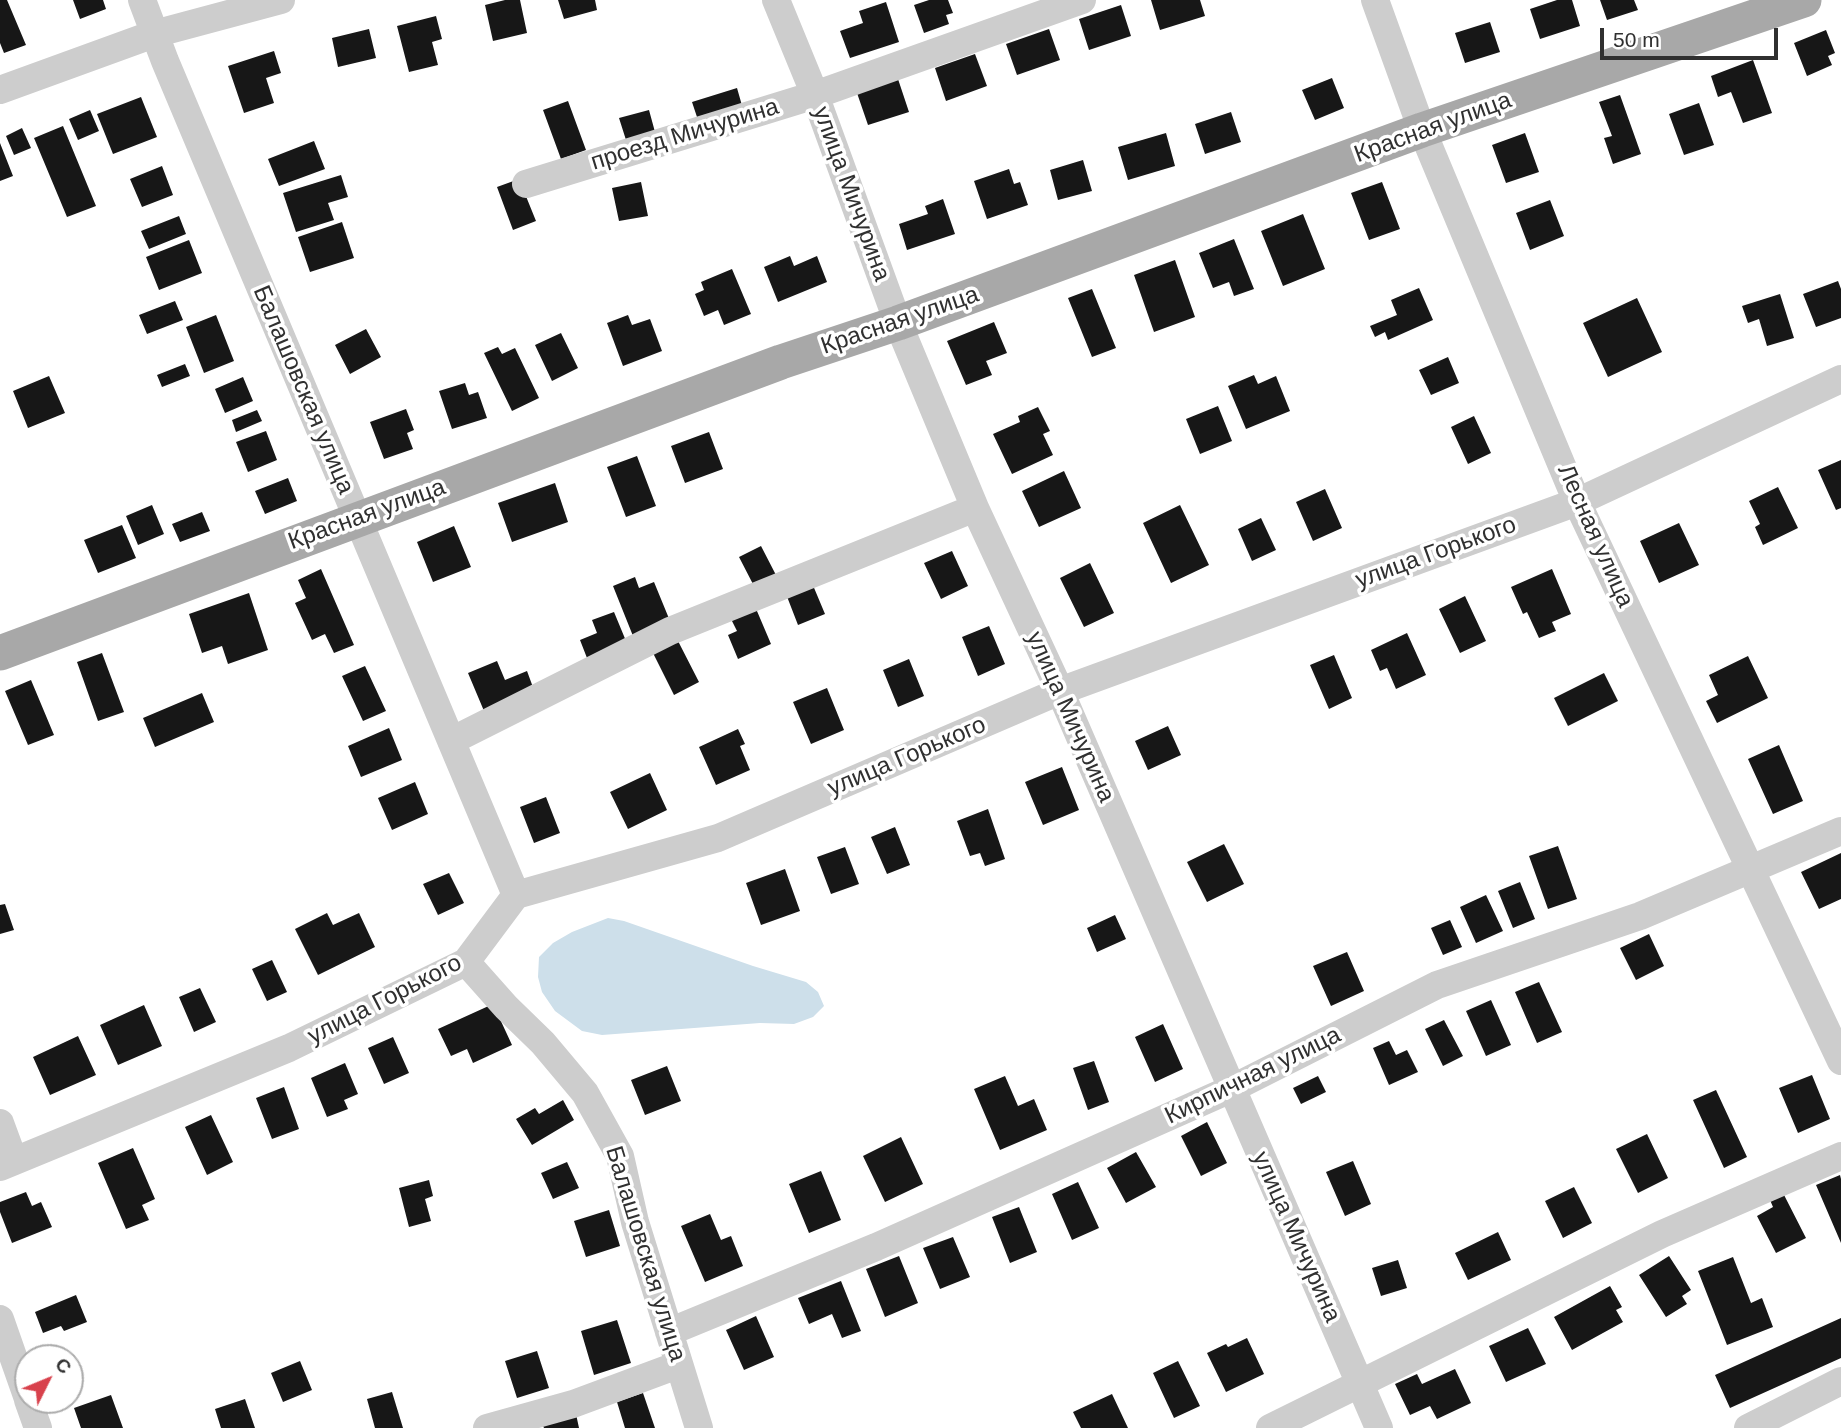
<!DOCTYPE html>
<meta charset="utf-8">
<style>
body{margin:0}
#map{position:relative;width:1841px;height:1428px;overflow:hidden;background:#fff;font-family:Arial,sans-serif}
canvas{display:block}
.north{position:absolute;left:14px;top:1344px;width:70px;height:70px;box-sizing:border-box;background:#fff;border:2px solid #acacac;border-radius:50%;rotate:47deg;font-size:19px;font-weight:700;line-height:28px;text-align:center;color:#303030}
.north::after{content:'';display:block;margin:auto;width:24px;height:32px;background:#d8414c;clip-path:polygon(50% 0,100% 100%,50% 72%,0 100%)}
.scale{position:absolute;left:1600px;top:28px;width:178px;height:32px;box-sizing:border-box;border:4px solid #303030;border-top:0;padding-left:9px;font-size:21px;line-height:24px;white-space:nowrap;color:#303030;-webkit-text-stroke:5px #fff;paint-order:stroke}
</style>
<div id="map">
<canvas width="1841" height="1428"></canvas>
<div class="north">С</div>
<div class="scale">50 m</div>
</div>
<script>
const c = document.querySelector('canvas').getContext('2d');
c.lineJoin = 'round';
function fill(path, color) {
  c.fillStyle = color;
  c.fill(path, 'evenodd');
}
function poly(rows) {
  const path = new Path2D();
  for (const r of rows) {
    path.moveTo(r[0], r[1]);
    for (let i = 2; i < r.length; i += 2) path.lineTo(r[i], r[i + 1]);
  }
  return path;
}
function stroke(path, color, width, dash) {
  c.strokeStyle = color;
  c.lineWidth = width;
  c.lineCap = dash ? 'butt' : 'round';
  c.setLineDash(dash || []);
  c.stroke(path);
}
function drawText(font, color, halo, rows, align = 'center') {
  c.font = font + ' Arial,sans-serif';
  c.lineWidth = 7;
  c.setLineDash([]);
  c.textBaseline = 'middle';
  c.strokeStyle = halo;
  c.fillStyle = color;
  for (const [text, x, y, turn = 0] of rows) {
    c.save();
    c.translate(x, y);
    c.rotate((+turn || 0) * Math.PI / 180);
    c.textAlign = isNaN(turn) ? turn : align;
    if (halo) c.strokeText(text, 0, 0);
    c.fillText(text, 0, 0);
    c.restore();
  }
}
fill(poly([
 [608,918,624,921,753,966,806,982,818,992,824,1006,813,1017,794,1024,760,1023,602,1035,582,1031,555,1011,542,992,538,977,539,957,553,943,572,932]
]), '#cddfea');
fill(poly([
 [0,0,7,0,26,45,4,53,0,43],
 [73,0,103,0,106,9,80,19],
 [505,0,520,0,527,33,493,41,485,5],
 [558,0,595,0,597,10,564,19],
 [929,0,948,0,953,13,946,15,949,24,924,33,914,5],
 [1151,0,1200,0,1205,16,1160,30],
 [1557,0,1572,0,1580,26,1540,39,1530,9],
 [1600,0,1634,0,1638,10,1607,20],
 [886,2,899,42,850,58,840,31,863,23,859,11],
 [1121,5,1131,36,1089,50,1079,19],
 [436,16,442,39,432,42,438,65,409,72,397,26],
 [1490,22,1500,52,1465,63,1455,33],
 [369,29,376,58,338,67,332,38],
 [1049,29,1060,60,1017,75,1006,44],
 [1826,30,1835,53,1828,56,1832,65,1807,76,1794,43],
 [274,51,281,73,266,78,274,103,244,113,228,66],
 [975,54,987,86,946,101,935,68],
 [1753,60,1772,113,1743,123,1731,92,1718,97,1711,76],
 [1332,78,1344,108,1315,120,1302,90],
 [898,79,909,112,868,125,857,93],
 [737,88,743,109,699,123,692,102],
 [1620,95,1641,154,1613,164,1604,138,1612,136,1599,102],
 [141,97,157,137,113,154,97,114],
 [568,101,586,150,561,159,543,110],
 [1699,103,1714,145,1684,155,1669,114],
 [90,110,99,131,78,140,69,119],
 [649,110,655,132,626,140,619,118],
 [1231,112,1241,142,1205,154,1195,124],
 [63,126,96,206,67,217,34,138],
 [22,128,31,148,14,155,6,136],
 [1166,133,1175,166,1128,180,1118,147],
 [1525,133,1539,172,1506,183,1492,145],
 [314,141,325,169,279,186,268,159],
 [0,143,13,176,0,181],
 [1083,160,1092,191,1058,200,1050,170],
 [162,166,173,195,142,207,130,179],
 [1009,169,1014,184,1020,182,1028,205,987,219,974,181],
 [341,175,348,197,328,203,334,220,296,232,283,193],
 [519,179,536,221,513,230,497,187],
 [641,182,648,216,619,221,612,188],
 [1382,182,1400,229,1369,240,1351,193],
 [943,199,955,234,907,250,899,224,928,214,925,206],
 [1550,200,1564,236,1530,250,1516,213],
 [1303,214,1325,269,1283,286,1261,231],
 [179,216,186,234,149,249,141,231],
 [342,222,354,258,310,272,298,237],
 [1234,239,1254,289,1234,296,1229,282,1213,288,1199,253],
 [189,240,202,273,159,290,146,257],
 [790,256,794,266,817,256,827,282,778,302,764,267],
 [1175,260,1195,317,1154,332,1134,275],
 [732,269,751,314,724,325,718,310,704,316,695,294,704,290,701,282],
 [1838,281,1841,289,1841,318,1816,327,1803,294],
 [1419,288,1433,320,1388,340,1385,332,1375,337,1370,326,1397,315,1391,300],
 [1092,289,1116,348,1092,357,1068,298],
 [1780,294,1794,338,1767,346,1759,319,1748,323,1742,306],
 [1637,298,1662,352,1608,377,1583,323],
 [175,301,183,320,147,334,139,315],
 [216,315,234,361,204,373,186,327],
 [628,315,632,325,650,319,662,351,623,366,607,323],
 [994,322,1007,353,986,361,992,375,966,385,947,341],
 [366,329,381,357,350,374,335,345],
 [561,333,578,368,552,381,535,345],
 [498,347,502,354,515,348,539,398,512,411,484,353],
 [1448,357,1459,383,1431,395,1419,370],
 [185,364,190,376,162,387,157,375],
 [1254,375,1258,384,1276,376,1290,411,1246,429,1228,386],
 [49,376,65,413,28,428,13,391],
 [243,377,253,401,225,413,215,389],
 [465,383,469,395,478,392,487,418,452,429,439,391],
 [1218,406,1232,441,1200,454,1186,419],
 [1038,407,1050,431,1043,434,1053,455,1012,474,993,434,1020,422,1018,416],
 [406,409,414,430,407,433,413,449,384,459,370,422],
 [257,410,262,421,236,432,232,420],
 [1474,416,1491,453,1468,464,1451,427],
 [266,431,277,460,248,472,236,442],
 [709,432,723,469,685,483,671,446],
 [637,456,656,506,626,517,607,467],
 [1841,460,1841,508,1836,510,1818,470],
 [1064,471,1081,508,1039,527,1022,491],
 [288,478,297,501,265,514,255,491],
 [555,483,568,522,512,542,498,503],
 [1778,487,1798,528,1763,545,1755,527,1760,524,1749,501],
 [1325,489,1342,528,1313,541,1296,502],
 [152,505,164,534,138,545,126,516],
 [1180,505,1209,565,1171,583,1143,523],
 [202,512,210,531,180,542,172,524],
 [1261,518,1276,550,1252,561,1238,529],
 [1679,523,1699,565,1659,583,1640,541],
 [122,525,136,558,98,573,84,540],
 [454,526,471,567,433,582,417,542],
 [761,546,777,577,755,588,739,557],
 [952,551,968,586,941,599,924,563],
 [1090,563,1114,613,1084,627,1060,578],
 [321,569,354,645,334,653,325,634,312,640,295,603,306,598,298,580],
 [1552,569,1571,614,1552,622,1556,631,1539,638,1527,612,1523,614,1511,587],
 [635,577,639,588,654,582,670,621,633,636,613,586],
 [812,583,825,614,798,625,786,594],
 [249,593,268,650,228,664,222,646,202,653,189,614],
 [1465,596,1486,641,1460,653,1439,609],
 [754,604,771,644,738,659,728,635,737,631,729,615],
 [614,612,626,641,587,658,580,640,597,633,592,620],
 [989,626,1005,664,978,676,962,637],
 [1407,633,1426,675,1396,689,1387,668,1380,671,1371,650],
 [678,641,699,682,674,695,653,653],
 [102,653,124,712,98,721,77,662],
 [1334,655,1352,698,1329,709,1310,665],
 [1748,656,1768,698,1717,723,1706,701,1718,695,1709,675],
 [909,659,924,696,898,707,883,670],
 [497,661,505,680,527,671,534,690,484,711,468,673],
 [365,666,386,711,363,721,342,676],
 [1604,673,1618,701,1568,726,1554,698],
 [31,680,54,735,28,745,5,691],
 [827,688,844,730,811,744,793,702],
 [202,693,214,722,155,747,143,718],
 [1168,726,1181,755,1148,770,1135,741],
 [389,728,402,760,361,777,348,746],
 [738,729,745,744,740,746,750,770,716,785,699,747],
 [1779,745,1803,801,1773,814,1748,759],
 [1062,767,1079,810,1043,825,1025,782],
 [650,773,667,810,628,829,610,792],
 [415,782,428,814,392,830,378,798],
 [546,797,560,833,534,843,520,807],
 [988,809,1005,859,985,866,980,853,970,856,957,821],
 [895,827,910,865,887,874,871,837],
 [1224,844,1244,884,1207,902,1187,862],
 [1558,846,1577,899,1548,909,1529,856],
 [845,847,859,884,831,894,817,857],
 [1841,853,1841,899,1819,909,1801,872],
 [785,869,800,911,761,925,746,883],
 [449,873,464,903,438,915,423,884],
 [1520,882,1535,919,1513,928,1498,891],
 [1486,895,1503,931,1476,943,1460,907],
 [5,904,14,930,0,934,0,905],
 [327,913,333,925,359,913,375,947,318,975,295,929],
 [1115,915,1126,939,1097,952,1087,928],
 [1450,920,1462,947,1443,955,1431,928],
 [1649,934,1664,966,1636,980,1620,948],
 [1347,952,1364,991,1331,1006,1313,966],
 [272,960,287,992,267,1001,252,969],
 [1539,982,1562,1032,1537,1043,1515,992],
 [200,988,216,1022,194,1032,179,997],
 [1491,1000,1511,1045,1486,1056,1466,1011],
 [493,1004,512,1045,473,1063,467,1049,451,1056,438,1029],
 [144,1005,162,1046,118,1065,100,1025],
 [1444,1020,1463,1056,1443,1066,1425,1029],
 [1163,1024,1183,1069,1155,1082,1135,1037],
 [78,1036,96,1075,50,1095,33,1057],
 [393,1037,409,1073,384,1084,368,1048],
 [1389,1041,1396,1055,1407,1050,1418,1072,1389,1085,1373,1048],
 [1094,1061,1109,1102,1088,1110,1073,1068],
 [345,1063,358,1094,344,1100,348,1109,327,1117,311,1078],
 [667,1066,681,1101,645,1115,631,1080],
 [1812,1075,1830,1119,1798,1133,1779,1088],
 [1005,1076,1018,1106,1034,1099,1047,1130,1000,1150,974,1089],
 [1318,1076,1326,1092,1301,1104,1293,1088],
 [284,1087,299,1129,272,1139,256,1098],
 [1716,1090,1747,1157,1724,1168,1693,1100],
 [563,1100,574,1120,532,1145,516,1119,535,1108,539,1114],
 [211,1115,233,1162,207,1175,185,1127],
 [1207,1122,1227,1163,1201,1176,1181,1136],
 [1647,1134,1668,1178,1638,1193,1616,1149],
 [901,1137,923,1184,885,1202,863,1156],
 [133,1148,155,1199,142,1205,149,1220,126,1229,98,1163],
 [1136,1152,1156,1187,1126,1203,1107,1168],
 [1353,1161,1371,1204,1345,1216,1326,1172],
 [567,1162,579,1188,553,1199,541,1173],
 [821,1171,841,1220,809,1233,789,1184],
 [1840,1175,1841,1179,1841,1243,1816,1185],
 [429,1180,433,1196,425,1199,431,1221,409,1227,399,1188],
 [1078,1182,1099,1228,1072,1240,1052,1194],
 [1574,1187,1592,1223,1563,1238,1545,1201],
 [26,1192,32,1206,41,1202,52,1227,12,1243,0,1212,0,1202],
 [1783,1193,1806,1238,1776,1253,1757,1216,1773,1207,1770,1200],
 [1019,1207,1037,1252,1010,1263,992,1217],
 [609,1210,620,1246,586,1257,574,1221],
 [710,1214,721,1240,731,1236,743,1266,705,1282,681,1226],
 [1498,1232,1511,1260,1468,1280,1455,1253],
 [953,1237,970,1277,940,1289,923,1248],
 [899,1256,918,1303,885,1317,866,1269],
 [1669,1256,1691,1290,1682,1296,1687,1304,1666,1317,1639,1275],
 [1733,1257,1751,1303,1762,1298,1773,1327,1727,1345,1698,1271],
 [1398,1260,1407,1288,1381,1296,1372,1268],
 [841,1281,861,1331,842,1338,832,1314,809,1324,798,1298],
 [1610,1286,1622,1307,1616,1310,1623,1322,1572,1350,1554,1317],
 [76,1295,87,1322,64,1331,61,1326,43,1333,35,1312],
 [756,1316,774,1357,744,1370,726,1330],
 [1841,1318,1841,1358,1730,1408,1715,1375],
 [617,1320,631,1363,594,1375,581,1331],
 [1528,1328,1546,1364,1506,1382,1489,1346],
 [1247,1338,1264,1374,1226,1392,1207,1353,1226,1344,1228,1347],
 [537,1351,549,1388,517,1398,505,1361],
 [300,1361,312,1390,283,1402,271,1373],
 [1178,1361,1200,1406,1174,1418,1153,1373],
 [1455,1369,1471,1403,1437,1419,1430,1406,1410,1415,1395,1384,1417,1374,1422,1384],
 [392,1392,403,1428,375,1428,367,1399],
 [643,1393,655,1428,625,1428,617,1402],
 [1112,1394,1128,1428,1081,1428,1073,1412],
 [111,1395,123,1428,81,1428,74,1408],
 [245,1399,255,1428,221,1428,215,1409],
 [576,1414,579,1428,544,1428,542,1424]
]), '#171717');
stroke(poly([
 [142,0,165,61,516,895],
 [776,0,815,95,898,323,975,508,1060,691,1379,1428],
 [1375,0,1422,130,1577,502,1841,1061],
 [0,90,154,34,281,0],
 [526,184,815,95,1082,0],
 [451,741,670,631,975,508],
 [466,962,506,1007,543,1043,585,1093,620,1156,635,1222,699,1428],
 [0,1123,14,1161],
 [0,1167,289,1048,466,962,516,895,718,838,1060,691,1577,502,1841,379],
 [0,1319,28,1399],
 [669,1332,876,1247,1231,1089,1437,985,1640,916,1841,831],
 [28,1400,38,1428],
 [487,1428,573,1404,678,1365],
 [1270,1428,1662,1234,1841,1156],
 [1748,1428,1841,1381]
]), '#cdcdcd', 28);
stroke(poly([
 [0,653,781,362,898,323,1422,130,1804,0]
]), '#a8a8a8', 35);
drawText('24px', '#303030', '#fff', [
 ["Красная улица",1433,128,-20],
 ["проезд Мичурина",685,135,-17],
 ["улица Мичурина",851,194,70],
 ["Красная улица",900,321,-19],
 ["Балашовская улица",303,390,67],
 ["Красная улица",367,515,-20],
 ["Лесная улица",1595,536,66],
 ["улица Горького",1436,553,-20],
 ["улица Мичурина",1070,717,66],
 ["улица Горького",907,757,-23],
 ["улица Горького",385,1000,-27],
 ["Кирпичная улица",1253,1076,-26],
 ["улица Мичурина",1296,1237,66],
 ["Балашовская улица",645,1254,73]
]);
</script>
